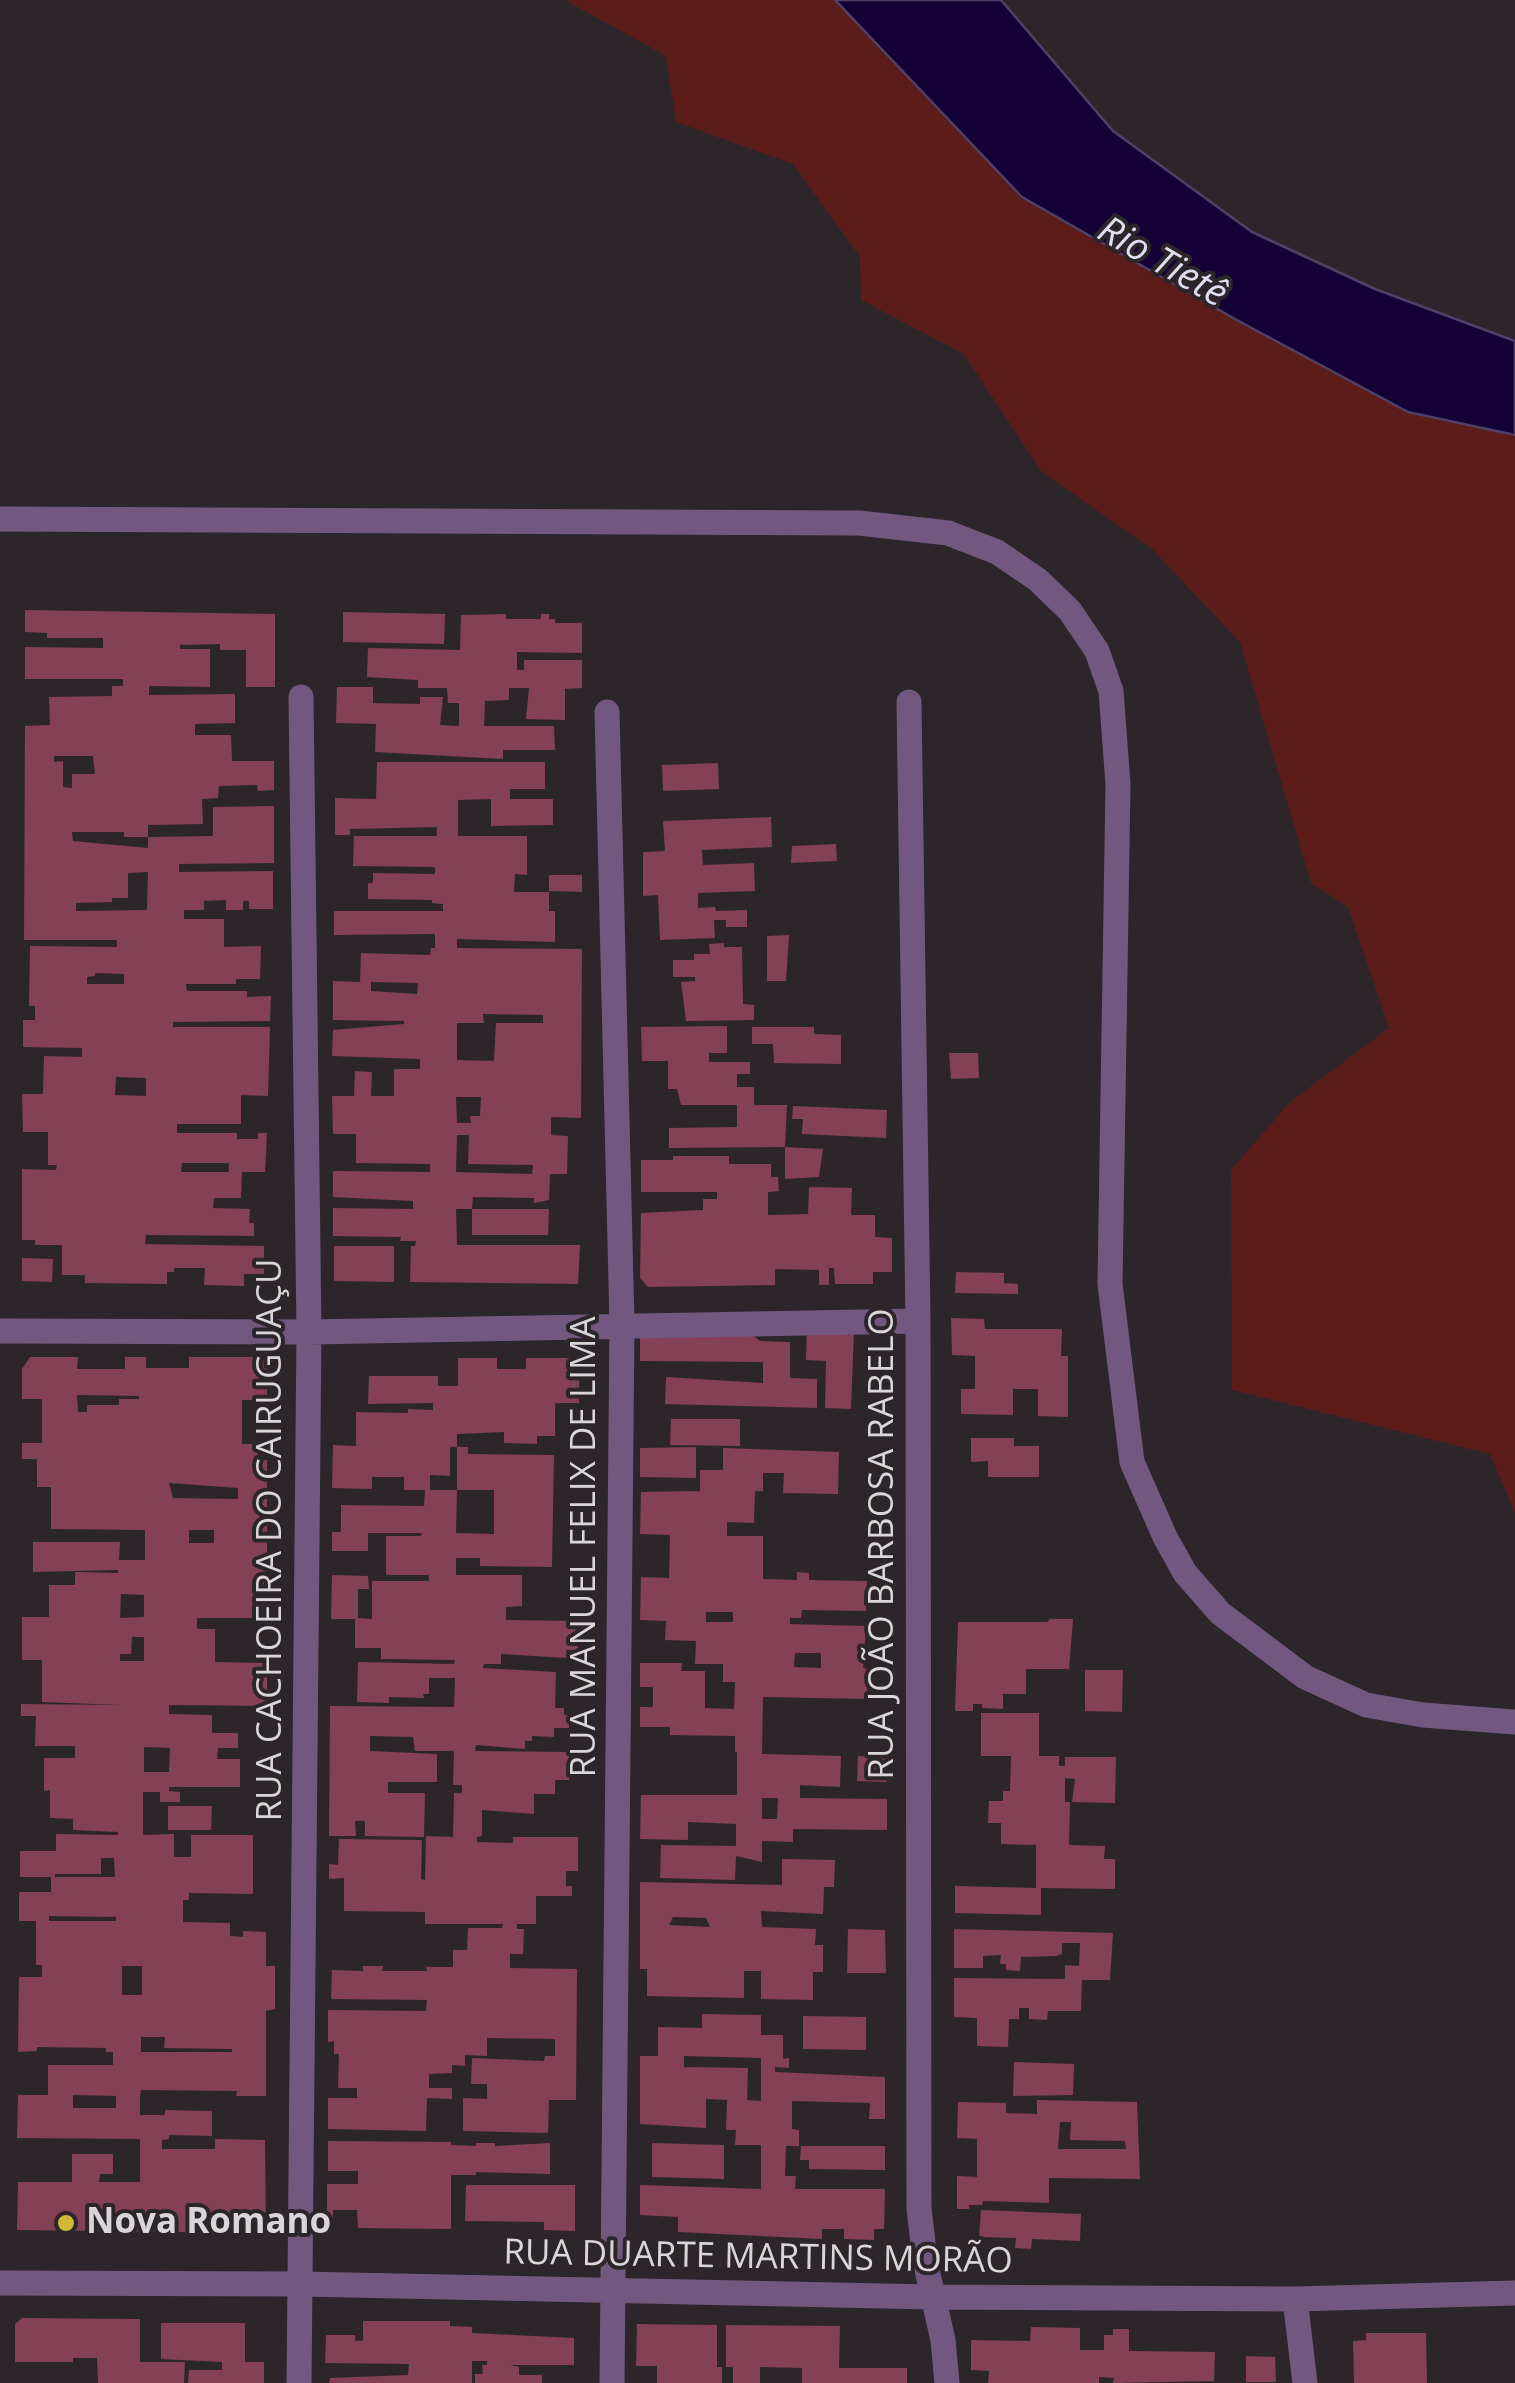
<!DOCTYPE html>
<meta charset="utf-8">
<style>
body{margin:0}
canvas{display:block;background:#2c262a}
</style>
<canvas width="1515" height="2383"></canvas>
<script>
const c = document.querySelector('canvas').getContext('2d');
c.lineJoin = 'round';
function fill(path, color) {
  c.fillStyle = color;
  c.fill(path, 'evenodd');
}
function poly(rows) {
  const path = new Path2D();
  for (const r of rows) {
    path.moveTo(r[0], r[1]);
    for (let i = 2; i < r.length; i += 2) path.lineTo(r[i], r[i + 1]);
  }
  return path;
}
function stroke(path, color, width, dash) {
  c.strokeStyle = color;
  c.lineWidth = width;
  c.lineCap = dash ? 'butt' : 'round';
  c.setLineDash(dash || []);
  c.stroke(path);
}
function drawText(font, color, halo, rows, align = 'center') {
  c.font = font + ' "Open Sans",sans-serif';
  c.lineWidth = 8;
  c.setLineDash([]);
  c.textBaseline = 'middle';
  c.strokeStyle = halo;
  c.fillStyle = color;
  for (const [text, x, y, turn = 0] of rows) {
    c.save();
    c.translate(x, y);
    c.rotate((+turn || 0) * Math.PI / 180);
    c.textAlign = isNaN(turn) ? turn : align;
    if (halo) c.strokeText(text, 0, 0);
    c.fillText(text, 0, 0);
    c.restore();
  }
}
fill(poly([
 [565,0,835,0,1022,197,1235,319,1408,412,1515,435,1515,1513,1490,1454,1232,1390,1231,1170,1290,1102,1389,1028,1348,907,1311,883,1240,642,1152,549,1041,471,964,354,861,300,860,257,793,164,676,122,666,56]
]), '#5c1c19');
const water = poly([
 [835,0,1001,0,1113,131,1252,232,1375,289,1515,341,1515,435,1408,412,1235,319,1022,197,835,0]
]);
fill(water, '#140237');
stroke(water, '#4f4167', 2.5);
fill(poly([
 [25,610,275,614,275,687,246,687,246,650,220,650,220,644,180,645,180,649,210,649,210,687,149,686,149,695,235,694,235,723,195,724,195,735,231,735,232,761,274,761,274,790,258,791,257,785,219,786,218,798,202,799,203,824,148,825,148,837,124,837,124,832,72,832,73,841,148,848,148,837,213,836,213,807,274,806,274,863,179,864,179,872,273,871,273,909,249,909,249,901,243,901,243,910,226,910,226,900,204,901,204,910,184,910,184,919,224,919,224,947,261,946,260,979,236,979,236,984,186,984,187,991,247,991,247,997,271,996,270,1021,173,1022,173,1027,270,1027,268,1096,241,1095,241,1124,177,1124,177,1133,237,1133,237,1139,258,1139,258,1133,267,1133,265,1172,242,1172,241,1198,214,1198,213,1208,250,1209,249,1223,254,1223,254,1236,146,1235,145,1244,264,1246,264,1274,244,1274,244,1286,204,1285,205,1268,174,1268,174,1272,167,1272,167,1284,85,1283,85,1275,62,1275,62,1245,35,1245,35,1240,22,1240,22,1169,56,1170,57,1165,48,1165,48,1132,23,1132,22,1094,43,1094,44,1056,82,1057,82,1048,23,1047,23,1020,35,1020,35,1006,29,1006,30,946,117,947,117,940,24,940,25,726,50,725,49,697,112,696,112,686,123,686,123,679,25,679,25,647,103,648,103,638,47,638,47,633,25,632],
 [54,756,93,756,95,774,72,774,72,788,63,787,63,761,54,762],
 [148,872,147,910,76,911,76,903,112,902,112,898,128,898,128,873],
 [95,973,124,974,124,984,87,984,87,977,95,976],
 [116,1077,146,1078,146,1096,115,1095],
 [182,1163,229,1163,229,1172,181,1172],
 [343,612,445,614,444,644,343,642],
 [506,614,506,619,541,619,541,614,549,614,549,619,555,619,555,623,582,623,582,653,517,652,517,670,524,670,524,660,582,660,582,688,565,689,565,720,526,719,529,688,509,688,509,700,485,701,484,726,554,726,555,750,503,750,503,759,375,752,376,724,336,723,337,687,373,687,373,703,420,704,420,697,443,697,440,725,459,726,459,703,448,703,447,688,418,688,418,680,367,677,368,648,460,650,461,615],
 [377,762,545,762,545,789,510,789,510,799,553,799,553,825,491,826,491,799,458,800,458,836,527,836,527,875,515,874,514,892,549,892,549,911,555,911,555,942,457,939,457,948,582,949,581,1118,551,1117,551,1135,568,1136,567,1174,550,1174,549,1200,534,1203,534,1198,473,1197,472,1209,456,1209,457,1245,580,1245,578,1284,410,1282,411,1246,415,1246,416,1241,400,1241,401,1237,333,1236,333,1208,413,1209,413,1201,333,1197,333,1171,430,1172,430,1164,356,1163,356,1134,333,1134,332,1096,354,1096,355,1071,372,1072,371,1096,394,1096,394,1069,420,1069,420,1059,332,1056,333,1030,404,1024,404,1021,333,1020,333,981,360,982,361,953,430,955,431,948,435,948,435,934,334,935,334,911,443,911,443,904,432,903,432,900,368,899,368,883,373,883,373,873,435,874,435,867,353,866,354,836,437,836,437,827,350,829,350,835,335,835,335,798,376,799],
 [371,982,418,983,417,994,371,991],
 [483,1014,543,1015,543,1023,496,1023,494,1061,457,1060,457,1023,484,1023],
 [456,1097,481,1097,480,1116,470,1116,471,1123,457,1123],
 [457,1135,469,1135,468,1164,533,1165,532,1174,456,1172],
 [718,763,719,789,663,791,662,765],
 [771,817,772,847,702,850,703,865,754,863,755,891,698,893,698,908,715,907,716,911,747,910,747,927,726,927,726,920,714,920,715,938,660,940,658,895,643,896,643,852,665,851,663,821],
 [836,844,837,861,791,863,792,846],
 [549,875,582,875,582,892,549,891],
 [789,935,786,981,767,981,767,936],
 [724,943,724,947,742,947,743,1004,754,1005,754,1020,686,1021,681,982,695,981,695,977,673,977,673,960,694,960,694,954,710,954,709,944],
 [727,1026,727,1053,709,1053,709,1062,750,1062,750,1074,737,1074,737,1087,754,1087,754,1105,787,1105,785,1147,669,1148,669,1128,737,1127,737,1105,681,1105,677,1089,668,1089,668,1061,642,1061,641,1027],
 [752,1027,814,1027,814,1034,841,1035,841,1064,774,1063,773,1044,752,1044],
 [949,1053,978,1053,979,1078,951,1079],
 [793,1106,887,1110,886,1138,802,1134,803,1119,792,1119],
 [785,1147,823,1149,819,1177,785,1179],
 [673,1156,729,1156,729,1164,771,1164,771,1177,778,1177,779,1191,768,1192,768,1215,808,1214,809,1187,852,1188,851,1215,875,1215,875,1237,892,1238,892,1272,873,1272,873,1284,835,1284,834,1268,829,1268,829,1285,819,1285,819,1270,775,1269,775,1285,648,1287,640,1278,641,1213,703,1210,703,1199,717,1199,717,1192,641,1192,641,1160,673,1160],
 [472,1209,549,1209,548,1235,472,1235],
 [334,1246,394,1246,394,1282,334,1281],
 [22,1258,53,1259,52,1282,22,1281],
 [956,1272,1004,1273,1004,1283,1018,1284,1018,1294,955,1293],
 [951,1318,984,1319,985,1329,1062,1329,1061,1356,1068,1356,1068,1417,1038,1416,1038,1389,1013,1389,1013,1415,961,1414,961,1389,975,1389,975,1356,952,1355],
 [807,1326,854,1330,851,1409,825,1408,826,1361,806,1360],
 [640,1333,750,1333,760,1341,790,1342,790,1378,817,1379,817,1408,665,1404,666,1377,763,1383,763,1362,640,1361],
 [30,1357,78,1357,77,1369,125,1369,125,1357,146,1357,146,1368,189,1368,189,1357,267,1357,267,1400,242,1400,242,1444,258,1444,258,1461,267,1460,267,1618,197,1618,197,1629,215,1629,215,1662,267,1663,267,1706,169,1705,169,1714,212,1715,212,1733,238,1733,238,1748,218,1748,217,1759,240,1759,240,1787,169,1787,169,1791,180,1792,180,1802,160,1802,160,1792,143,1792,143,1835,174,1834,174,1857,191,1857,191,1835,253,1835,253,1894,189,1893,189,1900,183,1900,183,1922,230,1923,230,1936,243,1937,243,1931,266,1932,266,1966,275,1966,275,2009,266,2011,266,2096,236,2096,237,2091,141,2090,140,2096,140,2115,165,2115,165,2110,212,2111,212,2136,169,2135,169,2139,162,2140,162,2149,215,2149,215,2139,265,2140,266,2227,255,2233,17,2230,18,2182,72,2182,72,2154,113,2154,113,2174,100,2174,99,2182,140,2182,140,2139,17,2138,18,2095,48,2095,48,2065,113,2065,113,2052,106,2052,106,2048,37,2047,37,2051,18,2052,19,1977,42,1977,42,1965,36,1965,36,1921,19,1921,19,1892,51,1892,51,1877,20,1877,20,1851,56,1851,56,1834,118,1835,118,1832,73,1830,73,1819,50,1818,50,1790,44,1791,44,1758,75,1758,75,1746,35,1746,36,1716,21,1716,21,1704,120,1705,42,1702,42,1660,22,1660,22,1617,49,1617,49,1585,75,1585,75,1572,118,1573,118,1570,33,1572,33,1542,120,1542,119,1560,145,1560,145,1530,51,1529,51,1487,37,1487,37,1459,22,1459,22,1443,42,1443,42,1399,22,1399,22,1369],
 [77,1395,139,1396,139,1399,119,1399,119,1405,87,1405,87,1412,78,1412],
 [169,1483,238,1488,238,1499,173,1498],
 [189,1530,214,1530,214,1543,189,1543],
 [121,1594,144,1595,144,1617,120,1618],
 [132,1637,144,1637,144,1661,120,1661,120,1654,131,1654],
 [144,1747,170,1748,169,1772,144,1772],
 [101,1858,114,1858,115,1877,55,1877,55,1874,101,1874],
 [49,1916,116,1917,116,1921,49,1921],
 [122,1966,142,1966,142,1995,122,1995],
 [141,2037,165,2037,164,2048,232,2049,232,2052,141,2052],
 [73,2095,116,2096,116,2108,73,2108],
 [458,1358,497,1358,497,1369,526,1369,526,1358,570,1358,579,1365,579,1403,555,1403,555,1436,537,1436,537,1444,504,1443,504,1432,457,1434,457,1447,450,1447,450,1476,430,1475,430,1490,457,1490,456,1533,494,1534,494,1490,457,1490,457,1447,468,1447,468,1454,554,1455,552,1567,480,1566,480,1558,456,1558,456,1575,522,1575,522,1606,506,1607,506,1620,579,1621,578,1650,566,1650,567,1658,501,1654,501,1664,484,1664,483,1668,556,1672,555,1708,564,1708,564,1715,569,1715,569,1728,554,1728,554,1737,532,1736,532,1741,525,1741,525,1749,476,1745,475,1751,569,1752,569,1780,555,1780,555,1794,534,1794,534,1814,482,1810,482,1836,477,1837,477,1842,513,1843,513,1837,578,1837,578,1871,566,1871,566,1886,572,1886,572,1896,536,1896,536,1924,517,1924,517,1929,524,1929,523,1954,510,1954,510,1968,577,1969,576,2100,549,2100,548,2133,463,2131,463,2098,487,2099,487,2084,471,2084,472,2058,544,2061,545,2056,555,2056,555,2039,487,2038,487,2056,465,2055,465,2066,452,2065,452,2073,429,2074,429,2088,452,2088,452,2099,427,2098,426,2131,328,2129,328,2098,357,2098,357,2088,338,2088,339,2054,334,2054,334,2041,328,2042,328,2010,426,2011,427,2000,331,1999,332,1970,363,1971,363,1966,383,1966,382,1971,427,1971,426,1967,453,1967,453,1950,467,1950,468,1928,502,1928,503,1924,425,1924,425,1912,344,1911,344,1878,329,1879,329,1864,338,1865,339,1839,422,1840,421,1879,425,1880,426,1836,453,1837,454,1793,462,1793,462,1785,453,1785,454,1751,415,1751,413,1737,370,1736,370,1751,437,1754,437,1782,388,1782,388,1793,425,1793,424,1837,365,1836,365,1821,355,1821,356,1836,329,1836,330,1706,454,1707,455,1678,429,1678,429,1694,423,1694,424,1698,389,1697,389,1703,357,1702,358,1662,454,1664,455,1660,381,1659,381,1648,355,1648,355,1619,331,1619,332,1575,368,1576,369,1589,358,1589,358,1618,372,1619,372,1581,429,1581,429,1575,386,1575,386,1536,421,1536,422,1533,368,1533,368,1551,332,1551,332,1532,341,1532,341,1505,424,1506,425,1490,404,1490,404,1477,372,1477,372,1489,332,1488,333,1445,356,1446,356,1412,408,1413,408,1409,433,1410,433,1403,368,1404,369,1376,438,1376,438,1386,458,1386],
 [671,1419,740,1419,740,1446,670,1445],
 [971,1438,1014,1438,1014,1446,1039,1446,1039,1477,988,1477,988,1461,971,1462],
 [696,1447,696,1478,640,1477,640,1448],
 [723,1448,839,1452,838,1494,783,1493,784,1473,763,1473,763,1491,755,1491,754,1523,727,1522,727,1536,763,1536,763,1579,797,1580,797,1572,809,1573,809,1580,867,1581,866,1611,802,1610,801,1618,790,1618,790,1624,866,1626,863,1668,868,1669,867,1699,763,1697,762,1754,841,1756,840,1787,800,1785,800,1798,887,1799,887,1830,793,1829,793,1842,762,1841,762,1862,736,1856,735,1880,660,1878,661,1845,736,1846,736,1824,688,1822,688,1840,640,1839,641,1795,737,1795,737,1752,735,1752,735,1736,670,1735,670,1727,640,1727,640,1707,653,1707,653,1687,640,1687,640,1663,682,1663,681,1671,705,1671,705,1708,734,1709,735,1682,723,1682,723,1664,695,1664,696,1641,665,1640,666,1621,640,1620,641,1577,669,1578,670,1535,640,1534,641,1492,700,1491,700,1470,723,1470],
 [706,1612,733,1612,733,1622,706,1622],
 [795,1653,821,1653,821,1668,794,1667],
 [762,1798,778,1798,777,1819,762,1819],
 [1050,1619,1073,1619,1069,1669,1026,1669,1026,1694,1003,1694,1003,1709,982,1708,982,1704,973,1704,973,1711,955,1711,958,1622,1047,1622],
 [1085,1670,1123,1670,1122,1712,1085,1711],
 [981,1713,1039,1713,1039,1756,1059,1756,1059,1766,1065,1766,1065,1757,1116,1757,1115,1803,1072,1802,1075,1779,1065,1778,1065,1802,1070,1802,1069,1845,1105,1846,1104,1859,1115,1859,1115,1889,1041,1888,1041,1915,955,1913,955,1886,1036,1888,1036,1845,1001,1844,1001,1823,988,1823,989,1801,1003,1801,1003,1791,1010,1791,1011,1756,981,1756],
 [858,1756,887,1757,887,1782,857,1781],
 [168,1806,212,1806,211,1830,168,1830],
 [782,1859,835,1860,834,1887,824,1887,823,1914,761,1911,762,1927,816,1929,815,1945,823,1945,823,1972,813,1972,813,2000,761,1999,761,1971,744,1971,744,1998,647,1996,647,1969,640,1969,640,1882,782,1885],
 [673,1917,706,1918,710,1927,669,1925],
 [848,1929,885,1930,886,1973,847,1973],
 [954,1929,1113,1933,1110,1980,1082,1980,1081,2011,1048,2011,1047,2020,1029,2019,1029,2008,1019,2008,1019,2019,1009,2019,1008,2047,977,2046,977,2018,954,2017,954,1978,1065,1979,1065,1965,1079,1966,1080,1943,1062,1943,1062,1954,1056,1956,1021,1957,1020,1971,1006,1970,1006,1964,1000,1964,1001,1955,983,1956,983,1968,954,1968],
 [702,2014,761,2015,761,2035,783,2035,783,2059,789,2058,789,2068,775,2067,775,2072,885,2077,885,2119,869,2119,870,2103,792,2101,792,2129,799,2130,799,2146,786,2146,785,2176,796,2176,795,2189,885,2189,884,2229,874,2229,874,2240,844,2239,844,2229,822,2229,822,2239,678,2232,678,2217,640,2215,640,2185,761,2189,761,2145,735,2145,736,2130,726,2130,727,2100,706,2099,706,2128,640,2124,640,2056,658,2056,658,2027,702,2028],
 [684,2056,761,2058,761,2101,747,2100,748,2068,684,2067],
 [803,2016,866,2017,866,2050,803,2049],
 [1014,2062,1074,2064,1073,2095,1013,2096],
 [1037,2100,1137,2102,1140,2179,1049,2178,1049,2203,983,2201,982,2205,969,2205,969,2209,957,2209,957,2176,977,2177,977,2139,957,2138,958,2102,1006,2103,1006,2113,1037,2114],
 [1060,2122,1071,2122,1070,2140,1125,2141,1126,2149,1058,2149],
 [328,2141,451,2142,451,2145,476,2146,476,2143,495,2143,495,2146,550,2143,550,2174,476,2172,476,2175,451,2175,451,2229,358,2228,357,2210,333,2210,333,2217,327,2218,327,2184,358,2184,358,2171,328,2171],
 [652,2143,724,2145,724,2179,652,2177],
 [801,2146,885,2146,885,2170,809,2169,809,2160,800,2160],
 [466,2185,575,2185,575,2231,544,2230,544,2222,465,2221],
 [981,2210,1081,2214,1080,2241,1032,2239,1031,2249,1015,2248,1016,2238,979,2237],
 [22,2318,140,2319,140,2362,185,2362,184,2383,98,2383,97,2358,73,2358,73,2362,15,2362,15,2324],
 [363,2321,450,2321,450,2326,472,2327,472,2333,574,2338,574,2365,510,2365,519,2367,519,2375,542,2375,542,2383,475,2383,475,2374,483,2374,482,2365,487,2365,487,2361,472,2361,472,2383,329,2383,330,2378,408,2375,409,2364,325,2363,326,2335,355,2335,355,2341,363,2341],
 [161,2323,245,2323,245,2362,264,2362,264,2383,188,2383,189,2370,222,2370,222,2362,161,2359],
 [637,2324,717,2325,717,2367,722,2367,722,2383,657,2383,657,2366,636,2366],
 [726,2325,840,2326,839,2368,907,2368,907,2383,802,2383,802,2368,760,2367,760,2383,733,2383,733,2367,726,2367],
 [1031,2327,1080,2328,1080,2350,1104,2350,1104,2335,1113,2335,1113,2329,1129,2329,1129,2351,1215,2352,1214,2381,1113,2383,1114,2378,1099,2377,1099,2383,988,2383,989,2371,971,2370,971,2340,1030,2341],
 [1366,2333,1426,2333,1427,2383,1354,2383,1353,2341,1366,2340],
 [1246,2356,1275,2357,1276,2382,1246,2382]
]), '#844055');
stroke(poly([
 [0,519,859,523,948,533,997,552,1038,580,1070,611,1097,651,1111,691,1118,784,1110,1284,1132,1462,1165,1537,1185,1573,1220,1613,1305,1677,1366,1705,1423,1715,1515,1722],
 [909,702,918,1321,919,2208,925,2261,943,2340,947,2383],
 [607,712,622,1324,612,2383],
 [0,1331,309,1332,918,1321],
 [0,2283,301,2284,933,2297,1295,2299,1515,2293],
 [1295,2299,1305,2383],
 [299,2383,309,1332,301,697]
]), '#725880', 25);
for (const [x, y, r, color] of [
 [66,2223,10,"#d0b837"]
]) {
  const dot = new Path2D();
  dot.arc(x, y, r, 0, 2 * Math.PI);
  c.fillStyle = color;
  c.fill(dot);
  stroke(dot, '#2c262a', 4);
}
drawText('35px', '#dad5d8', '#2c262a', [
 ["RUA CACHOEIRA DO CAIRUGUAÇU",271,1540,-90],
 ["RUA JOÃO BARBOSA RABELO",883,1544,-90],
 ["RUA MANUEL FELIX DE LIMA",585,1547,-90],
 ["RUA DUARTE MARTINS MORÃO",758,2258,1]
]);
drawText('bold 35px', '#dad5d8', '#2c262a', [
 ["Nova Romano",86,2223]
], 'left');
drawText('italic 38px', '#dfddf0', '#2c262a', [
 ["Rio Tietê",1162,263,30]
]);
</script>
